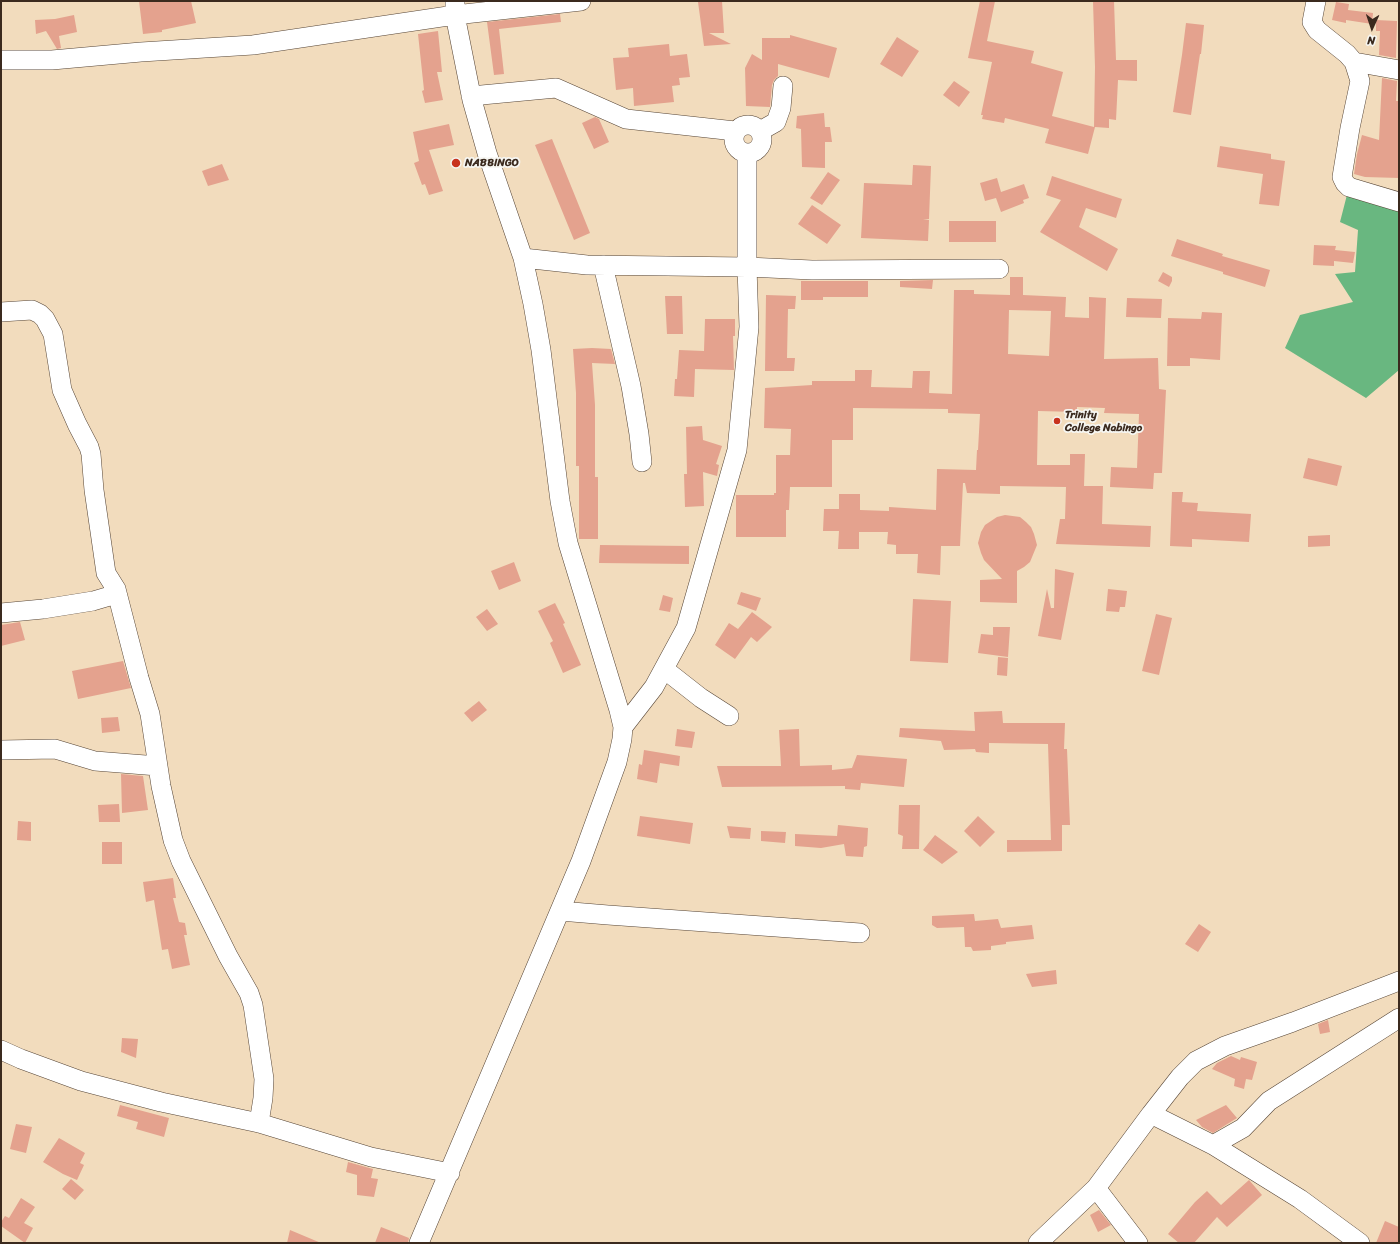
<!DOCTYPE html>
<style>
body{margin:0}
#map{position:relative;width:1400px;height:1244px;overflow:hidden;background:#f2dcbd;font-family:Sriracha,sans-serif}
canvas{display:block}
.frame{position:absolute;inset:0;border:2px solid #3b2a1e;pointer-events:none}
.north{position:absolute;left:1352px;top:8px;width:40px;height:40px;-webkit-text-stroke:3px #f6f6f2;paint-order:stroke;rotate:183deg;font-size:11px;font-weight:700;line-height:16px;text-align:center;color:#3b2a1e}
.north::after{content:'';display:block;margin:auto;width:14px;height:18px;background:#3b2a1e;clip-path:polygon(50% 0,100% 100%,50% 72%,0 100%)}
</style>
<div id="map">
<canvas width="1400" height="1244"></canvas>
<div class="frame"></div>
<div class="north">N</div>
</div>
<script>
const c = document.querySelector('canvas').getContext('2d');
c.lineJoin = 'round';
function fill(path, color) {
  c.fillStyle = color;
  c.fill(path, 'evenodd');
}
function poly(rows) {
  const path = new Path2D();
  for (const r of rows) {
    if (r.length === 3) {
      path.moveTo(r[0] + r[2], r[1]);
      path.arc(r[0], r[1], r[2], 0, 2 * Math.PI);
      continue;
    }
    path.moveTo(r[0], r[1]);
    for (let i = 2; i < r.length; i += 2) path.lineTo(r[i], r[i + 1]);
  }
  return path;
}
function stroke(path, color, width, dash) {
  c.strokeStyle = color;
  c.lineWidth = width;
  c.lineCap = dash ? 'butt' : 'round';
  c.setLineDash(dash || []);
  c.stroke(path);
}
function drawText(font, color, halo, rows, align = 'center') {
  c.font = font + ' Sriracha,sans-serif';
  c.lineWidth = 3.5;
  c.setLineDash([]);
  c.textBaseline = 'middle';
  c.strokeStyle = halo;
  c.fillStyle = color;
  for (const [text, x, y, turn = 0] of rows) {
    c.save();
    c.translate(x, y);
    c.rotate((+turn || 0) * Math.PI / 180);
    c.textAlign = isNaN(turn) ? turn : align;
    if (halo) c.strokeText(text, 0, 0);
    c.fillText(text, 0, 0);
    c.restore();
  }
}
fill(poly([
 [1349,187,1399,207,1399,370,1366,398,1285,348,1300,315,1353,302,1335,274,1355,272,1358,230,1340,222]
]), '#69b780');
fill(poly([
 [139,1,191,1,196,23,162,30,162,32,143,34],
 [702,1,722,1,724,33,709,33,731,44,704,46,698,2],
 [980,1,995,1,987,41,1034,51,1031,63,1063,72,1052,116,1094,127,1095,67,1093,1,1114,1,1116,60,1137,60,1137,81,1118,80,1116,120,1109,119,1109,128,1095,127,1088,154,1045,143,1049,129,1005,118,1004,123,982,119,983,115,981,115,992,62,968,58],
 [1336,2,1349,4,1348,10,1373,13,1372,24,1346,20,1346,23,1332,20],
 [560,14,561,22,499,29,504,74,494,75,487,22],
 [74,15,77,32,59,36,61,48,57,49,46,31,36,34,35,20,55,19],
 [1376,20,1397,21,1396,58,1379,55,1380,31,1376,31],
 [1186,23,1204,25,1201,54,1200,54,1191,115,1173,112,1182,55],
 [438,31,442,72,437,72,443,100,425,103,422,91,424,90,418,34],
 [790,35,837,48,829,78,778,64,778,76,774,80,772,85,770,107,746,106,745,68,752,54,762,60,762,38,790,38],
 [897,37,919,51,902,77,880,64],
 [669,44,670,56,687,54,690,77,679,78,680,85,672,86,674,102,634,106,633,88,616,90,613,58,629,57,628,48],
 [1382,78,1397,81,1396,101,1399,101,1399,178,1365,177,1354,174,1357,154,1362,135,1379,140],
 [954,81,970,92,959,107,943,95],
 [824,113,825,127,830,127,832,142,825,142,825,168,802,167,801,129,796,128,797,116],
 [595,117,599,119,609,142,594,149,582,123],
 [449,124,454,145,429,150,443,191,429,195,425,184,422,185,414,163,419,161,413,132],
 [552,139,590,233,574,240,535,145],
 [1220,146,1271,154,1271,159,1285,161,1279,206,1259,204,1263,174,1217,167],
 [222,164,229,180,208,186,202,171],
 [913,165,931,166,929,219,923,220,929,220,928,241,861,238,864,183,912,185],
 [828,172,840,180,822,205,810,198],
 [1052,176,1122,199,1116,218,1086,208,1079,227,1118,249,1107,271,1040,232,1061,200,1046,195],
 [997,178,1001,192,1024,184,1029,198,1023,200,1024,203,1001,212,996,198,985,201,980,183],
 [812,205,841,225,827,244,798,224],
 [949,221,996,221,996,242,949,242],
 [1177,239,1223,254,1222,256,1270,270,1265,287,1223,274,1223,272,1171,256],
 [1314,245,1336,246,1335,250,1355,252,1353,263,1334,261,1334,266,1313,265],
 [1163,272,1172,277,1172,281,1169,287,1158,281],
 [1010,277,1023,277,1023,295,1066,297,1065,317,1089,318,1089,297,1106,298,1104,359,1158,358,1159,389,1166,390,1162,473,1154,473,1153,489,1110,487,1111,467,1137,468,1139,414,1104,413,1105,408,1077,407,1077,412,1038,411,1037,465,1070,465,1070,454,1085,454,1084,486,1103,486,1102,524,1151,526,1150,547,1056,544,1060,519,1065,519,1066,487,1000,486,1000,494,967,493,965,483,963,483,960,546,941,546,940,575,917,573,918,554,896,554,896,545,887,544,888,532,859,532,859,549,838,549,839,531,823,531,824,509,839,509,839,494,860,494,860,510,889,511,889,507,936,510,937,469,976,470,977,450,978,450,980,414,948,413,948,409,853,408,853,440,832,440,832,487,790,487,789,510,786,510,786,537,736,537,736,495,774,495,774,493,776,493,776,455,790,455,791,429,764,428,765,388,812,385,812,381,855,381,855,370,872,370,871,387,912,388,913,371,930,371,929,393,952,394,954,290,974,290,974,294,1010,295],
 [1009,310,1051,311,1049,356,1008,354],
 [933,280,932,289,900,287,900,281],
 [801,281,868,281,868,297,823,297,823,300,801,300],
 [766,295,796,296,795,309,788,309,787,358,795,358,794,371,765,371],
 [665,296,682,296,683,334,667,334],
 [1127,298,1162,299,1161,318,1126,317],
 [1202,312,1222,313,1220,360,1190,358,1190,366,1167,366,1168,318,1201,319],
 [705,319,735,319,735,336,733,336,734,370,695,369,694,397,674,396,675,379,677,379,679,350,704,351],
 [592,348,611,349,615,364,592,363,595,405,595,477,598,477,598,539,579,539,579,466,576,466,576,393,573,349],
 [702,426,703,440,722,446,716,464,719,465,717,476,703,472,704,506,685,507,684,474,687,474,686,427],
 [1308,458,1342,466,1337,486,1303,478],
 [1172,492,1183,492,1182,502,1198,503,1197,511,1251,514,1249,542,1192,539,1192,547,1170,546],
 [1005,515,1020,517,1026,522,1031,527,1034,534,1037,545,1030,562,1024,567,1017,571,1017,603,980,602,980,580,1002,579,984,560,981,553,978,543,981,532,985,525,997,517],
 [1330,535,1330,546,1308,547,1308,536],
 [600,545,689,546,689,564,599,563],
 [514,562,521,581,499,590,491,571],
 [1055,569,1074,573,1061,640,1038,636,1047,589,1051,608,1054,608],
 [1108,589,1127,591,1125,607,1120,607,1119,612,1106,611],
 [741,592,761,598,756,611,737,604],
 [663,595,673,598,670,612,659,610],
 [913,599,951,601,948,663,910,661],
 [555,603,565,623,563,624,581,665,563,673,550,643,553,641,538,611],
 [487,609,498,624,487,631,476,617],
 [752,612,772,627,757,642,751,637,735,659,715,645,729,623,738,629],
 [1156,614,1172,618,1159,675,1142,671],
 [20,622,25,640,1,646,1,625],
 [993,627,1010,627,1008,657,978,653,981,634,993,635],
 [998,657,1008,658,1007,676,997,675],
 [123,661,131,688,78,699,72,671],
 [479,701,487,710,472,722,464,713],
 [1002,711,1003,723,1065,723,1064,749,1067,749,1070,825,1062,825,1062,851,1007,852,1007,840,1051,840,1048,744,989,743,989,753,976,752,975,749,944,750,941,741,899,737,900,728,975,731,974,712],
 [118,717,120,731,102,733,101,718],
 [677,729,695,732,692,748,675,746],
 [799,729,800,766,832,765,832,770,852,768,857,755,907,759,904,787,861,783,860,790,845,789,845,786,722,787,717,766,781,766,779,730],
 [644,750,680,756,679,766,660,763,657,783,637,779,639,764,642,765],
 [121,774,143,776,148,810,122,813],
 [119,804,120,822,99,822,98,805],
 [899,805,920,805,919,849,902,849,903,836,898,834],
 [640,816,693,823,690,844,637,836],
 [978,816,995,832,980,847,964,831],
 [18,821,31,822,31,841,17,840],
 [838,825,868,828,867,846,864,847,863,857,846,856,844,844,821,848,795,846,795,834,837,836],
 [727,826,751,828,750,839,730,838],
 [761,831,786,832,785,843,761,841],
 [935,835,958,852,942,864,923,850],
 [102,842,122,842,122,864,102,864],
 [173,878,176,898,173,898,179,922,185,923,187,935,184,935,190,965,172,969,168,949,162,950,154,900,146,902,143,882],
 [974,914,975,921,998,919,1001,928,1032,925,1034,939,1006,942,1006,944,991,946,991,950,973,951,971,947,965,947,964,927,937,928,932,925,932,916],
 [1199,924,1211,932,1198,952,1185,944],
 [1056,970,1057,984,1032,987,1026,974],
 [1328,1020,1330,1032,1320,1034,1318,1024],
 [122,1038,138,1039,136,1058,121,1052],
 [1231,1056,1240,1060,1241,1057,1257,1062,1252,1080,1246,1079,1244,1089,1234,1086,1235,1079,1212,1069,1217,1063],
 [120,1105,169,1118,164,1137,136,1129,138,1122,117,1116],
 [1226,1105,1237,1118,1213,1133,1202,1127,1196,1120],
 [16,1124,32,1127,26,1153,10,1149],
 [59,1138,85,1153,80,1163,84,1165,77,1180,63,1174,43,1162],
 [348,1162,373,1169,371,1178,378,1179,374,1197,357,1195,357,1175,346,1172],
 [71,1179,84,1190,75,1200,62,1189],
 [1249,1180,1262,1195,1227,1227,1217,1217,1194,1243,1179,1243,1168,1234,1195,1202,1207,1191,1221,1205],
 [21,1198,35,1207,24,1223,33,1228,25,1243,1,1226,1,1222,5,1216,9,1218],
 [1099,1210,1111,1225,1098,1232,1090,1215],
 [1385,1221,1399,1227,1399,1243,1376,1243],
 [381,1227,409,1238,408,1243,375,1243],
 [290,1230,321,1243,287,1243]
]), '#e4a28e');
const minor = poly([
 [1316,1,1312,22,1317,30,1347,54,1354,62,1360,81,1350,128,1342,177,1345,183,1349,187,1399,202],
 [1,60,52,60,141,52,253,45,455,15,581,1],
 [1354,62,1399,70],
 [471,96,556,88,626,119,735,131],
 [748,139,14],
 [760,131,776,122,781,108,783,86],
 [747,153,747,267,812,270,999,269],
 [523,258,587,265,747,267,749,327,737,450,686,628,654,687,623,727],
 [603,265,631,386,639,434,642,462],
 [1,312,32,310,40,314,45,319,53,334,62,390,77,424,89,447,91,454,94,490,106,573,116,589,139,678,150,714,161,786,173,840,181,861,228,956,249,993,253,1005,264,1079,263,1098,259,1123],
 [1,613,43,609,93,601,110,596,116,589],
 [664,669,701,698,729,716],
 [1,750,55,749,95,761,158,766],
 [560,911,608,915,860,933],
 [1,1050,21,1059,81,1081,161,1102,259,1123,371,1157,450,1173],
 [1151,1114,1213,1145,1300,1199,1360,1243],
 [1213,1145,1243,1128,1269,1101,1399,1018],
 [1096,1188,1138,1243],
 [419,1243,581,861,617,762,622,739,623,727,619,710,568,543,560,501,541,350,533,304,523,258,487,153,472,100,455,15,455,1],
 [1038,1243,1096,1188,1151,1114,1180,1077,1196,1061,1225,1046,1293,1022,1399,981]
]);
stroke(minor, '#564536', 20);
stroke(minor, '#fff', 19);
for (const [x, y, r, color] of [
 [456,163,5,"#c8321e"],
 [1057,421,4,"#c8321e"]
]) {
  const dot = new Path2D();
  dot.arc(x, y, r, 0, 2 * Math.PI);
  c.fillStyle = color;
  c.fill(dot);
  stroke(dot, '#f6f6f2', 1.5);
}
drawText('bold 11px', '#3b2a1e', '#f6f6f2', [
 ["NABBINGO",465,163],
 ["Trinity",1065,415],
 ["College Nabingo",1065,428]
], 'left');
</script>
